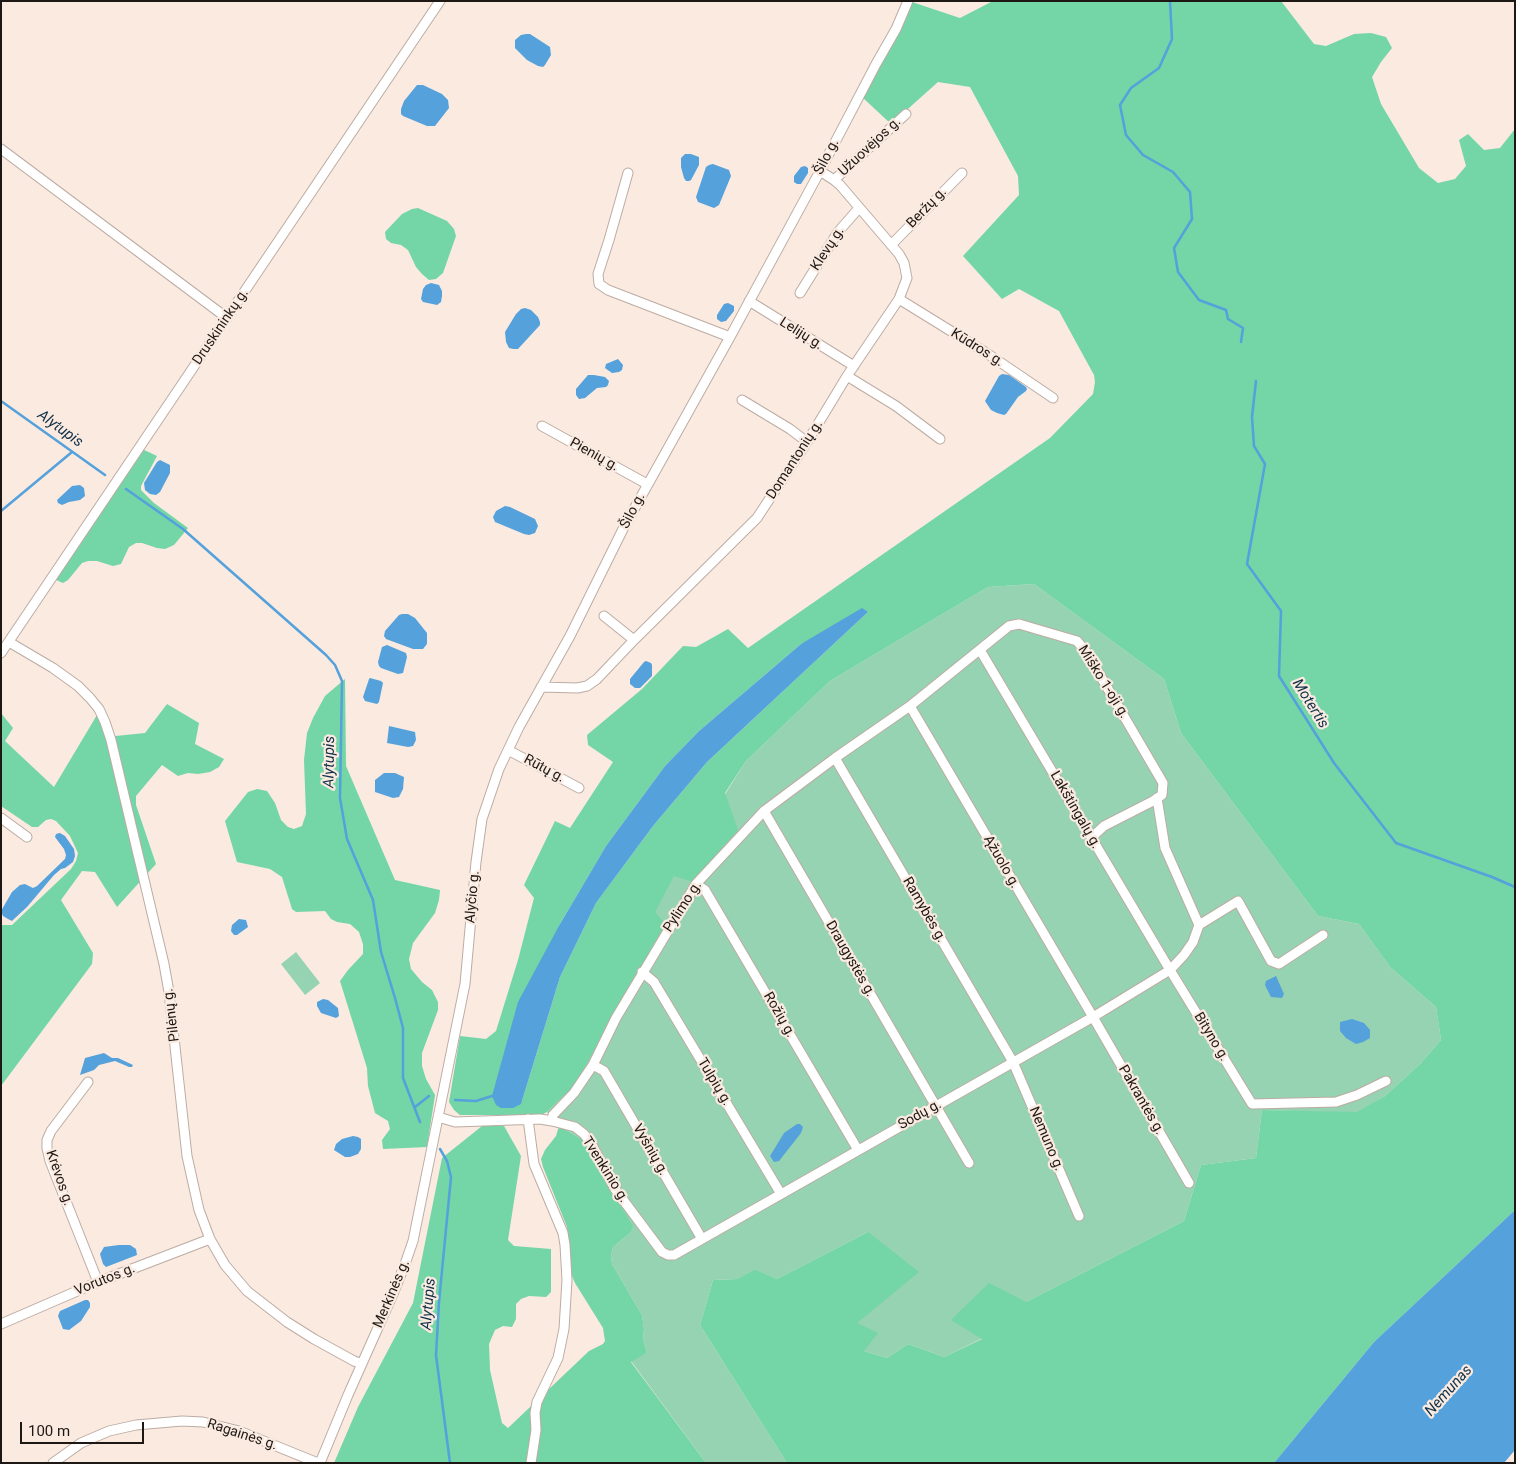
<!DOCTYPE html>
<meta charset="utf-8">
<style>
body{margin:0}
#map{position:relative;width:1516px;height:1464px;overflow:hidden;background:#faeae0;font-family:Roboto,sans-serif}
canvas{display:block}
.frame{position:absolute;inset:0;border:2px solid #1e1815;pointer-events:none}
.scale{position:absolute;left:20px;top:1422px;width:124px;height:22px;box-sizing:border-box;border:2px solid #1e1815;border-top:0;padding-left:6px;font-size:15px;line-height:18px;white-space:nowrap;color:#1e1815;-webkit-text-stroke:4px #faeae0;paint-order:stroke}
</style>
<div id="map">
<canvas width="1516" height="1464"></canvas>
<div class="frame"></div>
<div class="scale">100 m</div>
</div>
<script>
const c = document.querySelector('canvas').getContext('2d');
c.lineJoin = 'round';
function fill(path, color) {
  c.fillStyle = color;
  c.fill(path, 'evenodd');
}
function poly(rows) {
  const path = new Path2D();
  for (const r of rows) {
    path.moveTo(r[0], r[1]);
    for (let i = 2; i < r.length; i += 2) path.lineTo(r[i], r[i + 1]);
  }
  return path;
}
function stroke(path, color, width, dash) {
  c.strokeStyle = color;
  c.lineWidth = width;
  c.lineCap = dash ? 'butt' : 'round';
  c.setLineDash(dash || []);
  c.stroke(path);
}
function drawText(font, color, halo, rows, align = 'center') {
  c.font = font + ' Roboto,sans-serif';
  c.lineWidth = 4.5;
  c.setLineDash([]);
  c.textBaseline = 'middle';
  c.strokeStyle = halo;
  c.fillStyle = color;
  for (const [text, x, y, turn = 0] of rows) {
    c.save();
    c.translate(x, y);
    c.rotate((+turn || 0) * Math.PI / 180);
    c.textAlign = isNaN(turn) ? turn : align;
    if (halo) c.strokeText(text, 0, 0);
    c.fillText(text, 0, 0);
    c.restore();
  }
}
fill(poly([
 [1034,584,1164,679,1181,733,1318,916,1359,924,1390,967,1436,1007,1441,1040,1421,1063,1385,1096,1357,1113,1262,1110,1256,1158,1201,1165,1184,1221,1026,1302,983,1338,944,1357,908,1344,887,1358,864,1351,856,1323,868,1232,777,1279,755,1271,737,1279,713,1280,700,1325,787,1463,706,1463,631,1361,647,1353,643,1339,644,1329,642,1315,612,1264,611,1256,613,1247,630,1233,609,1186,583,1140,559,1126,547,1112,574,1086,654,912,674,875,746,761,830,681,988,587],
 [296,952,320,983,305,995,281,964]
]), '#95d3b2');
fill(poly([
 [993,1,1281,1,1314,44,1326,46,1354,34,1371,33,1386,37,1392,48,1381,62,1372,77,1381,104,1419,168,1438,183,1455,179,1466,166,1459,140,1468,134,1484,150,1500,148,1515,129,1515,1210,1374,1342,1274,1463,787,1463,700,1325,713,1280,737,1279,755,1270,777,1279,868,1232,919,1272,857,1323,878,1333,864,1351,887,1358,908,1344,944,1357,982,1339,951,1320,989,1283,1026,1302,1184,1221,1201,1165,1256,1158,1262,1110,1357,1112,1385,1096,1421,1063,1441,1040,1436,1007,1390,967,1359,924,1318,916,1181,733,1164,679,1034,584,988,587,830,681,746,761,725,793,738,830,693,882,674,876,655,912,665,924,574,1086,547,1112,541,1115,460,1115,454,1110,449,1102,460,1036,486,1039,496,1031,518,960,534,898,524,885,555,821,570,828,613,762,588,745,587,735,642,689,683,646,696,647,728,629,748,648,1050,438,1093,394,1095,382,1094,375,1059,311,1019,289,1002,299,963,256,1019,195,1018,176,970,87,938,82,891,124,862,97,912,2,960,18],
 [868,612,707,762,653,826,596,903,560,977,521,1104,560,924,606,846,665,766,699,731,801,644],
 [418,208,447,221,454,229,456,236,443,273,436,279,429,280,422,274,416,267,408,250,401,245,391,243,386,239,385,232,402,214,412,209],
 [142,449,157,456,141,486,141,490,154,503,188,528,174,545,165,549,157,548,142,543,136,543,129,547,121,564,113,566,97,561,88,561,82,563,68,580,63,583,56,580],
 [345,679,346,766,395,880,440,890,439,900,435,913,413,943,409,959,411,969,422,982,432,990,438,1002,438,1010,422,1053,422,1066,426,1079,435,1095,427,1147,383,1149,382,1140,390,1129,388,1121,375,1113,368,1086,367,1068,340,981,348,970,363,954,363,944,359,932,350,924,337,922,331,919,325,911,296,912,292,909,282,877,270,869,237,862,225,821,248,792,257,789,267,791,275,803,281,820,288,827,294,829,302,826,306,814,304,760,307,733,313,718,325,696],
 [167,704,199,723,195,744,224,759,219,767,210,772,198,774,188,773,178,776,162,765,136,796,136,805,156,864,117,907,95,872,82,871,61,900,93,953,92,964,1,1086,1,925,12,925,71,869,76,861,78,853,70,836,56,821,51,819,46,820,38,827,32,827,1,806,1,713,13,728,5,741,54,787,97,715,106,737,145,733],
 [482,1126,504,1126,521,1156,508,1240,514,1246,551,1249,551,1292,546,1297,529,1296,521,1299,516,1304,516,1319,512,1327,503,1326,495,1330,489,1344,490,1370,502,1423,508,1428,589,1351,603,1344,605,1341,603,1328,575,1283,572,1276,567,1227,543,1167,541,1159,545,1150,556,1136,559,1126,583,1140,589,1148,609,1186,633,1226,630,1233,613,1247,611,1256,612,1264,642,1315,644,1329,643,1339,647,1353,631,1362,706,1463,334,1463,358,1407,413,1303,442,1158]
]), '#74d5a6');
fill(poly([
 [526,34,530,34,550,47,551,55,545,65,543,67,538,66,527,60,515,48,515,40,521,35],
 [417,85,423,85,442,94,448,100,449,108,435,126,427,126,403,116,401,114,401,109,404,101],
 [685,154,691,154,699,157,699,165,691,180,689,181,686,181,684,178,681,167,681,158],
 [713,164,729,170,731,176,719,205,714,208,698,202,696,197,706,167,709,165],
 [805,166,808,168,808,173,801,184,797,184,794,182,794,176,801,167],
 [431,283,439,285,442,291,442,296,441,302,437,305,423,302,421,299,423,289,426,285],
 [728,303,734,306,734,311,726,321,721,322,717,319,717,315,724,304],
 [525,308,531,310,538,317,540,322,540,325,518,349,513,349,509,348,506,342,505,332,516,314,521,309],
 [618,359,623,365,622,370,619,372,612,373,605,368,606,364],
 [1002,374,1009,375,1026,387,1027,389,1026,391,1018,397,1006,414,1004,415,997,413,991,410,985,401,999,376],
 [588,375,594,375,605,377,609,381,608,385,606,387,597,388,585,398,579,399,576,395,576,389],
 [160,460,170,465,170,473,160,492,156,495,150,494,145,490,144,483,157,462],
 [80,485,84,488,85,496,80,500,69,502,62,505,58,503,57,500,72,486],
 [505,506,510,507,535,519,538,526,535,533,529,535,524,534,495,522,493,517,496,511],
 [862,608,868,612,707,762,653,826,596,903,560,977,521,1104,513,1108,501,1108,496,1105,492,1096,518,1002,560,924,606,846,665,766,699,731,801,644],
 [402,614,408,614,415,618,427,633,427,644,423,649,413,649,386,639,384,636,385,631,399,615],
 [387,645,406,653,407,657,403,673,398,674,381,668,379,666,378,662,382,647],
 [646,661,651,663,652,665,652,676,640,688,635,688,630,684,630,679,644,662],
 [370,678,381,681,383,683,379,702,377,704,365,701,363,697,369,679],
 [389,726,415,732,416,740,413,746,408,747,387,743],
 [384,773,395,773,404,777,403,789,399,797,393,798,375,792,375,780],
 [60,833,65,836,74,849,75,856,73,862,65,868,61,869,54,875,27,907,14,919,12,921,8,919,3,916,1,911,12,892,20,885,25,884,33,888,37,886,65,859,66,855,64,849,55,837,56,834],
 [239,919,246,920,248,927,237,935,234,935,231,931,232,925],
 [1276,976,1284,994,1282,998,1271,997,1265,985,1266,981],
 [323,999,328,1000,338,1008,339,1016,336,1018,321,1013,317,1006,317,1002],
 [1352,1019,1364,1023,1370,1030,1370,1038,1363,1042,1356,1044,1346,1038,1340,1031,1340,1022],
 [104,1053,112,1058,118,1058,133,1065,132,1067,129,1067,115,1061,99,1065,94,1070,80,1075,85,1058],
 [797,1124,800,1124,803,1127,801,1133,779,1161,774,1162,770,1156,784,1133],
 [353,1136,358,1137,361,1139,361,1149,358,1154,350,1157,345,1157,334,1150,336,1144,342,1139],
 [1515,1210,1515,1450,1504,1463,1274,1463,1374,1342],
 [119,1245,130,1245,136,1249,137,1255,106,1267,103,1264,100,1254,104,1247],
 [85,1300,88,1300,90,1303,90,1307,81,1321,69,1330,63,1329,58,1316,60,1311]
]), '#54a1db');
stroke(poly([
 [1170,1,1172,39,1159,68,1131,88,1120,105,1126,135,1143,155,1173,172,1190,192,1192,219,1174,248,1178,272,1199,300,1226,310,1228,319,1243,328,1241,342],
 [1256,381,1252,417,1254,446,1265,464,1247,564,1281,611,1279,676,1334,763,1396,843,1492,877,1515,887],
 [1,401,105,475],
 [126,489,183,529,326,655,335,665,342,681,340,798,347,839,373,900,381,952,395,998,403,1028,403,1078,420,1122],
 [1,511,72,452],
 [455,1100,476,1101,492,1096],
 [415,1107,429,1096],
 [440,1149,447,1161,451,1177,439,1302,436,1355,450,1463]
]), '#54a1db', 2.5);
const minor = poly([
 [1,149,227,318],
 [628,173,609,240,598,274,599,284,608,290,730,337],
 [834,180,906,114],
 [892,244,962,173],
 [800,293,838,232,859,208],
 [899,299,988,354,1053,398],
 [749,301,854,366],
 [847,376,896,406,940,439],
 [742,400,790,429,807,442],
 [542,426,647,484],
 [604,616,634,640],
 [9,642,53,668,78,686,90,698,99,709,105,722,111,740,164,964,169,992,187,1156,199,1210,210,1239,225,1265,247,1291,287,1322,314,1339,354,1361,362,1364],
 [980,650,1170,970,1252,1104,1336,1102,1357,1095,1386,1081],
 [1,653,440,1],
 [541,687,577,688,587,686,597,679,634,640,757,518,807,442,847,376,899,299,907,278,904,263,899,254,840,185,834,180,820,171],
 [910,706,1093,1017,1189,1183],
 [508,750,579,788],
 [835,758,1013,1062,1079,1216],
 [1157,798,1165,848,1199,925],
 [764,811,969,1163],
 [1,818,27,837],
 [696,884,705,890,858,1150],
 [642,972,654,982,781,1194],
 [593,1065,604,1071,702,1239],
 [88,1082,51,1131,47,1140,47,1148,50,1161,98,1282],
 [438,1117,455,1122,540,1119,552,1121,575,1127,584,1134,591,1143,615,1189,662,1252,668,1255,674,1255,1093,1017,1170,970,1184,955,1193,942,1199,925,1238,901,1271,961,1279,964,1323,935],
 [528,1119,534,1164,563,1233,565,1245,567,1280,564,1329,558,1358,537,1402,535,1413,536,1430,531,1463],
 [552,1121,553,1115,574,1093,593,1065,616,1018,696,884,764,811,835,758,910,706,1009,626,1019,624,1077,641,1087,653,1163,783,1162,795,1153,801,1104,826,1091,838],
 [1,1324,98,1282,210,1239],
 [53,1463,81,1443,109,1431,136,1425,182,1421,203,1422,239,1431,318,1463],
 [320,1463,348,1395,393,1294,405,1264,413,1241,465,984,476,862,482,819,499,769,519,727,570,636,623,529,730,337,820,171,876,64,896,29,908,1]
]);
stroke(minor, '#bcaca3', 11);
stroke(minor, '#fff', 9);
drawText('14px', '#1e1815', '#faeae0', [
 ["Užuovėjos g.",870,147,-43],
 ["Šilo g.",827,157,-62],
 ["Beržų g.",927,208,-46],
 ["Klevų g.",828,249,-57],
 ["Druskininkų g.",221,327,-56],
 ["Lelijų g.",801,334,32],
 ["Kūdros g.",977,348,32],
 ["Pienių g.",594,455,29],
 ["Domantonių g.",795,460,-57],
 ["Šilo g.",633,511,-62],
 ["Miško 1-oji g.",1103,682,58],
 ["Rūtų g.",544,769,28],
 ["Lakštingalų g.",1075,810,60],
 ["Ąžuolo g.",1001,862,60],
 ["Alyčio g.",473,897,-85],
 ["Pylimo g.",683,907,-57],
 ["Ramybės g.",924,910,60],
 ["Draugystės g.",850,959,60],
 ["Pilėnų g.",172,1015,-97],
 ["Rožių g.",779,1015,60],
 ["Bityno g.",1211,1037,59],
 ["Tulpių g.",714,1082,59],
 ["Pakrantės g.",1141,1100,60],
 ["Sodų g.",920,1115,-29],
 ["Nemuno g.",1046,1139,67],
 ["Vyšnių g.",650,1150,60],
 ["Tvenkinio g.",605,1170,58],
 ["Krėvos g.",59,1178,71],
 ["Vorutos g.",105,1280,-22],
 ["Merkinės g.",392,1294,-67],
 ["Ragainės g.",242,1435,18]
]);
drawText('italic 15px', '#0f3048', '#faeae0', [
 ["Alytupis",60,429,36],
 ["Motertis",1310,704,58],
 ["Alytupis",330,762,-89],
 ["Alytupis",429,1304,-85],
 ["Nemunas",1449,1391,-48]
]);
</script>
